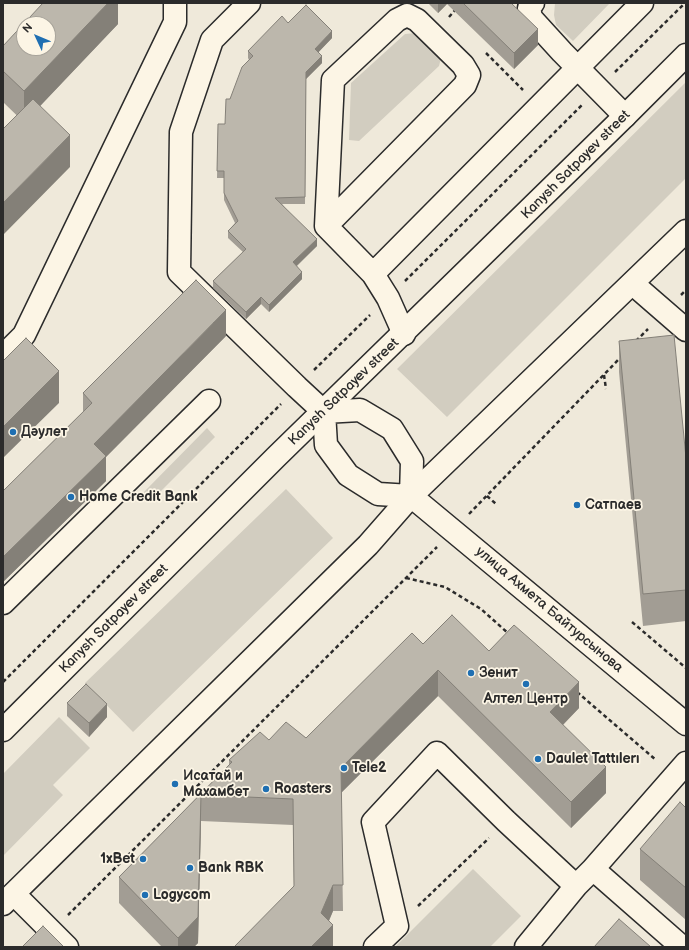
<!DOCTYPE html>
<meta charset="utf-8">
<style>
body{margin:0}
#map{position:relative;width:689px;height:950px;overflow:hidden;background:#efe9da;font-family:"Balsamiq Sans",sans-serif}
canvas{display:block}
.frame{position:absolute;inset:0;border:4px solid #2b2b2b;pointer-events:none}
.north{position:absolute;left:16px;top:16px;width:40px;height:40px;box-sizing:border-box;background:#fcf5e5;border:1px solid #a8a49b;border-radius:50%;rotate:314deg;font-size:11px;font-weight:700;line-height:16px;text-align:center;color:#2b2b2b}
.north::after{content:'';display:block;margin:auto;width:14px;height:18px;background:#1f6fb2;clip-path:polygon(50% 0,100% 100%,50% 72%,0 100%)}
</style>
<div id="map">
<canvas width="689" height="950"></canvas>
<div class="frame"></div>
<div class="north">N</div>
</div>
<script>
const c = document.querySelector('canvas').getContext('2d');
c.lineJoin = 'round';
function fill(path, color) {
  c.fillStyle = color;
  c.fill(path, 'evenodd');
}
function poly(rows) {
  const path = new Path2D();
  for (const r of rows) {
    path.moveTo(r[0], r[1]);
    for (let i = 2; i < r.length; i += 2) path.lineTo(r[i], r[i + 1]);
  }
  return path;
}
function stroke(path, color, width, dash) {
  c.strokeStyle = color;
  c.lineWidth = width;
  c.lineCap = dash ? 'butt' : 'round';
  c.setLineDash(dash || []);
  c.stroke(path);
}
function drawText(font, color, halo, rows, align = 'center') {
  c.font = font + ' "Balsamiq Sans",sans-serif';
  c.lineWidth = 3.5;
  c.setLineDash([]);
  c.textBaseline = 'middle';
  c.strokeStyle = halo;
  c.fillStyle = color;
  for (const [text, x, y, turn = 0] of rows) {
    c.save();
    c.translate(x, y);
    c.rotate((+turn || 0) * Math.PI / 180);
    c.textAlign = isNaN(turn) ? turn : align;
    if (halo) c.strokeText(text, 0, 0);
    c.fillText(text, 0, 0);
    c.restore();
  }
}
fill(poly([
 [555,3,610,3,573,41,556,25,554,15],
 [416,33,441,58,439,66,359,141,349,140,351,83,405,34],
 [686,82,686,178,447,417,397,369],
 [207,428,215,437,150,502,142,494],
 [286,489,333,538,133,732,85,683],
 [59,717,90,748,53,785,63,795,3,856,3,774],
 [473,869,521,916,490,947,395,947]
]), '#d2cdc0');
const minor = poly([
 [249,3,212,40,181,132,179,272,297,387,324,412,360,410,392,429,412,461,411,496],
 [533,3,529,8,531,18,562,52,625,116],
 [326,226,333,80,397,20,407,15,417,20,463,65,469,75,465,85,326,226,373,274],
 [633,284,686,330],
 [404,334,388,298,373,274,642,3],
 [3,356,24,335,175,22,175,3],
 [324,412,326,445,348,475,378,494,411,496],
 [411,496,686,724],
 [3,603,209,401],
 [593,869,686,763],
 [14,894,67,947],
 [375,947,397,926,373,822,437,753,506,821,576,886],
 [526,947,576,886,593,869,682,947]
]);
const major = poly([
 [3,730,276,457,625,116,686,55],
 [3,904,368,545,411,496,686,231]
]);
stroke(minor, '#2b2b2b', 25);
stroke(major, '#2b2b2b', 25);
stroke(poly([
 [449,17,456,9],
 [486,53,523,90],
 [615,72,685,3],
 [405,281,582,105],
 [681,295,686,290],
 [636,341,648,329],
 [314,370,370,315],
 [604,375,606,389],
 [487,496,496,504],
 [469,514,620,358],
 [406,578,445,587,481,609,509,634],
 [632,622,686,668],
 [3,682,281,404],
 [577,692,656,760],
 [418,906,489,838],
 [68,915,437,547]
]), '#2b2b2b', 2.5, [4, 3]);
stroke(minor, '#fcf5e5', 22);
stroke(major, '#fcf5e5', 22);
fill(poly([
 [118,3,118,24,40,106,70,167,3,102,3,46],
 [428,3,511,3,538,45,514,69,447,4,438,13],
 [288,23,332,38,318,52,322,63,306,79,305,204,282,204,317,246,297,266,302,279,269,312,261,304,246,319,213,288,213,281,243,252,228,238,228,231,235,223,224,200,224,178,217,178,218,124,225,124,230,99,249,60,248,58,248,51],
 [226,336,106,457,106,481,3,582,3,491,83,412,83,393],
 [619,341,686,458,686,621,643,626,619,372],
 [423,644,489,651,579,708,563,725,606,793,571,828,438,696,341,793,343,911,333,911,329,921,333,947,294,886,293,825,201,821,198,943,194,947,162,947,119,903,119,877,229,765,229,760,269,740,306,738],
 [67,703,107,717,89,737,67,716],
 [686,808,686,920,640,880,640,849]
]), '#a29d94');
fill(poly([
 [108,3,118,3,118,24,24,123,24,91],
 [438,3,447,3,447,4,438,13],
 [538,29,538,45,514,69,514,53],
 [332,31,332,38,315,56,315,49],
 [322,56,322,63,306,79,305,204,306,72],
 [70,135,70,167,3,235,3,203],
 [317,239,317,246,293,269,293,262],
 [302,272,302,279,269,312,269,305],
 [261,297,261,304,246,319,246,312],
 [226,310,226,336,106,457,106,481,3,582,3,557,94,444],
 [59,371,59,403,3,458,3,427],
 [438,670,438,696,341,793,341,768],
 [579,682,579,708,550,738,550,712],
 [107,704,107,717,89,737,89,723],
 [606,767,606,793,571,828,571,802],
 [201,795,201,821,198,943,194,947,178,947,178,938],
 [333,885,333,911,323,934,333,925,333,947,311,947,321,913]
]), '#848078');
const building = poly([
 [43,3,108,3,24,91,3,71,3,46,43,3],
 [24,24,48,24,48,48,24,48,24,24],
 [463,3,511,3,538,29,514,53,463,3],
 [306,5,332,31,315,49,322,56,306,72,305,197,275,198,317,239,293,262,302,272,269,305,261,297,246,312,213,281,246,249,228,231,238,221,224,193,224,171,217,171,218,124,225,124,226,99,230,99,242,67,253,56,248,51,282,16,288,23,306,5],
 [33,99,70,135,3,203,3,129,33,99],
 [196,280,226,310,94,444,106,456,3,557,3,491,92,403,83,393,196,280],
 [674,335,686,458,686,590,643,594,619,341,674,335],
 [26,338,59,371,3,427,3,361,26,338],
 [452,615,489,651,514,625,579,682,550,712,606,767,571,802,438,670,341,768,343,885,333,885,321,913,333,925,311,947,234,947,294,886,293,799,201,795,198,917,178,938,119,877,232,762,229,760,260,732,269,740,286,722,306,738,412,633,423,644,452,615],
 [86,684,107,704,89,723,67,703,86,684],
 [680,802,686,808,686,888,640,849,680,802],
 [619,919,651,947,594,947,619,919],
 [43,926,64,947,22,947,43,926]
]);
fill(building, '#bcb7ac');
stroke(building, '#848078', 1);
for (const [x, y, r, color] of [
 [13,432,4,"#1f6fb2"],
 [71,497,4,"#1f6fb2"],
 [577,505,4,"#1f6fb2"],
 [471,673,4,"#1f6fb2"],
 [526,684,4,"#1f6fb2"],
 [538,759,4,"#1f6fb2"],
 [344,768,4,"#1f6fb2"],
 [175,784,4,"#1f6fb2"],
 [266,789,4,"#1f6fb2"],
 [143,859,4,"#1f6fb2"],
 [190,868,4,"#1f6fb2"],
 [145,895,4,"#1f6fb2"]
]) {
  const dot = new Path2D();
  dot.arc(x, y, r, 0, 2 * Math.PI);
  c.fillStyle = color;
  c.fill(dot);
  stroke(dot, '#fcf5e5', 1.5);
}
drawText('14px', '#2b2b2b', '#fcf5e5', [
 ["Kanysh Satpayev street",576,165,-45],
 ["Kanysh Satpayev street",344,392,-44],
 ["улица Ахмета Байтурсынова",549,610,40],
 ["Kanysh Satpayev street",114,619,-45]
]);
drawText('bold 14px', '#2b2b2b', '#fcf5e5', [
 ["Дәулет",21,432],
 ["Home Credit Bank",79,497],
 ["Сатпаев",585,505],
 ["Зенит",479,673],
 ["Алтел Центр",526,699,"center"],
 ["Daulet Tattılerı",546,759],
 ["Tele2",352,768],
 ["Исатай и",183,776],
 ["Махамбет",183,792],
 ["Roasters",274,789],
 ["1xBet",135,859,"right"],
 ["Bank RBK",198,868],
 ["Logycom",153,895]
], 'left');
</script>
